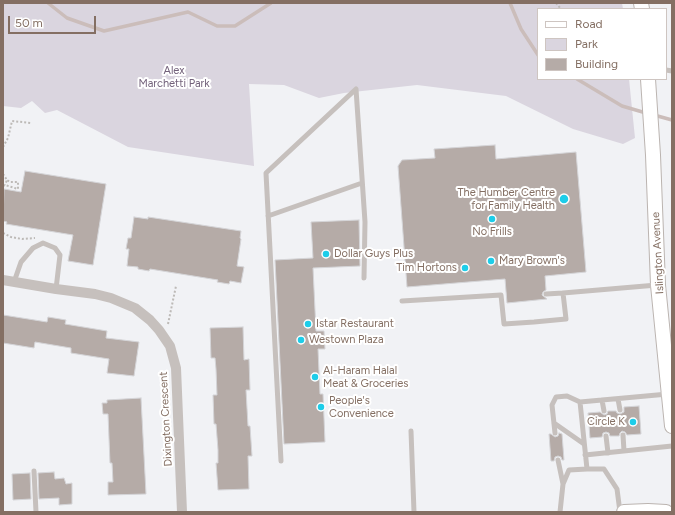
<!DOCTYPE html>
<style>
body{margin:0}
#map{position:relative;width:675px;height:515px;overflow:hidden;background:#f1f2f5;font-family:Figtree,sans-serif}
canvas{display:block}
.frame{position:absolute;inset:0;border:4px solid #846f63;pointer-events:none}
.legend{position:absolute;left:537px;top:8px;width:130px;height:72px;box-sizing:border-box;background:#fff;border:1px solid #cec5c1;margin:0;padding:5px 7px;list-style:none;font-size:12px;color:#846f63}
.legend li{display:flex;align-items:center;gap:8px;height:20px}
.legend b{width:20px;border:1px solid #cec5c1}
.scale{position:absolute;left:8px;top:16px;width:88px;height:18px;box-sizing:border-box;border:2px solid #846f63;border-top:0;padding-left:5px;font-size:12px;line-height:14px;white-space:nowrap;color:#846f63;-webkit-text-stroke:3px #fff;paint-order:stroke}
</style>
<div id="map">
<canvas width="675" height="515"></canvas>
<div class="frame"></div>
<ul class="legend">
<li><b style="height:5px;background:#fff"></b>Road</li>
<li><b style="height:11px;background:#dad5df"></b>Park</li>
<li><b style="height:11px;background:#b5aba7"></b>Building</li>
</ul>
<div class="scale">50 m</div>
</div>
<script>
const c = document.querySelector('canvas').getContext('2d');
c.lineJoin = 'round';
function fill(path, color) {
  c.fillStyle = color;
  c.fill(path, 'evenodd');
}
function poly(rows) {
  const path = new Path2D();
  for (const r of rows) {
    path.moveTo(r[0], r[1]);
    for (let i = 2; i < r.length; i += 2) path.lineTo(r[i], r[i + 1]);
  }
  return path;
}
function stroke(path, color, width, dash) {
  c.strokeStyle = color;
  c.lineWidth = width;
  c.lineCap = dash ? 'butt' : 'round';
  c.setLineDash(dash || []);
  c.stroke(path);
}
function drawText(font, color, halo, rows, align = 'center') {
  c.font = font + ' Figtree,sans-serif';
  c.lineWidth = 4;
  c.setLineDash([]);
  c.textBaseline = 'middle';
  c.strokeStyle = halo;
  c.fillStyle = color;
  for (const [text, x, y, turn = 0] of rows) {
    c.save();
    c.translate(x, y);
    c.rotate((+turn || 0) * Math.PI / 180);
    c.textAlign = isNaN(turn) ? turn : align;
    if (halo) c.strokeText(text, 0, 0);
    c.fillText(text, 0, 0);
    c.restore();
  }
}
fill(poly([
 [3,3,622,3,623,9,538,9,538,79,629,79,635,138,623,144,573,129,506,96,417,85,344,93,319,98,284,85,249,84,254,166,128,147,57,110,45,113,32,101,21,108,3,106]
]), '#dad5df');
stroke(poly([
 [48,3,67,18,104,31,188,12,217,26,235,26,271,3],
 [510,3,521,29,538,55],
 [577,79,622,106,646,113],
 [654,115,672,120]
]), '#cbbdba', 3.5);
const building = poly([
 [495,145,496,159,576,152,586,272,545,276,546,290,543,292,542,295,547,299,507,303,505,279,407,287,398,166,402,160,435,158,434,149,495,145],
 [25,171,106,184,93,265,68,261,73,235,6,224,7,222,3,221,4,189,21,192,25,171],
 [134,217,148,219,148,217,241,231,240,238,241,239,237,266,244,267,241,283,230,281,229,284,217,282,218,280,150,269,149,271,138,269,138,267,127,266,129,249,126,249,128,238,131,238,134,217],
 [359,220,360,266,313,268,316,331,324,331,325,349,318,349,320,394,323,394,325,442,284,444,275,260,313,258,311,222,359,220],
 [3,315,47,322,48,317,66,320,65,324,107,331,106,338,139,342,134,376,107,373,109,359,71,353,71,348,35,342,34,348,3,343,3,315],
 [243,327,244,360,249,359,250,390,246,390,248,426,250,426,252,456,248,456,249,489,218,490,216,463,218,463,218,450,216,424,214,424,213,395,217,395,216,369,215,358,211,358,210,328,243,327],
 [141,398,146,494,108,495,108,482,113,482,112,463,110,463,108,414,103,414,102,403,107,403,107,400,141,398],
 [639,406,641,434,627,435,625,432,622,431,620,433,619,436,610,436,609,433,606,432,603,433,602,437,590,438,588,413,600,412,604,415,607,414,608,411,616,411,617,413,620,414,624,412,624,407,639,406],
 [559,433,562,434,564,460,562,460,561,457,558,456,555,457,554,461,551,461,549,434,551,434,555,437,558,436,559,433],
 [54,472,55,479,64,478,66,484,72,483,72,504,59,505,59,498,39,499,38,473,54,472],
 [30,473,31,499,13,500,12,474,30,473]
]);
fill(building, '#b5aba7');
stroke(building, '#d4d4d7', 1);
const secondary = poly([
 [641,3,642,9],
 [648,79,653,155,658,285,672,426],
 [624,512,648,511,666,512]
]);
stroke(secondary, '#bbb4b0', 16);
stroke(poly([
 [556,3,561,9],
 [3,147,8,138,12,121,31,123],
 [3,174,7,180,5,185],
 [3,186,5,185,18,189,18,182,10,182,7,180],
 [3,233,11,237,22,239,35,238],
 [168,324,176,286]
]), '#bdbab7', 2, [2, 2]);
stroke(poly([
 [666,70,672,71],
 [268,216,362,183],
 [14,282,21,262,33,248,43,243,55,248,60,255,56,289],
 [546,294,563,293],
 [402,301,501,295,504,324,534,322,566,319,563,293,657,285],
 [618,399,620,410],
 [602,400,604,411],
 [554,423,584,444],
 [411,431,414,512],
 [555,433,552,405,556,397,567,396,580,402],
 [623,435,624,451],
 [606,436,608,453],
 [585,455,672,446],
 [558,460,563,484],
 [281,461,266,173,356,89,365,222,364,278],
 [587,469,580,402,668,394],
 [34,471,36,512],
 [560,512,563,484,569,470,587,469,604,469,617,489,620,512]
]), '#c6c0bd', 5);
stroke(poly([
 [3,280,56,289,95,294,111,298,135,308,150,320,159,330,170,346,176,368,182,512]
]), '#c6c0bd', 10);
stroke(secondary, '#fff', 14);
for (const [x, y, r, color] of [
 [564,199,5,"#1dcde9"],
 [492,219,4,"#1dcde9"],
 [326,254,4,"#1dcde9"],
 [491,261,4,"#1dcde9"],
 [465,268,4,"#1dcde9"],
 [308,324,4,"#1dcde9"],
 [301,340,4,"#1dcde9"],
 [315,377,4,"#1dcde9"],
 [321,407,4,"#1dcde9"],
 [633,422,4,"#1dcde9"]
]) {
  const dot = new Path2D();
  dot.arc(x, y, r, 0, 2 * Math.PI);
  c.fillStyle = color;
  c.fill(dot);
  stroke(dot, '#fff', 1.5);
}
drawText('11px', '#73627b', '#fff', [
 ["Alex",174,71],
 ["Marchetti Park",174,84]
]);
drawText('11px', '#846f63', '#fff', [
 ["The Humber Centre",555,193,"right"],
 ["for Family Health",555,206,"right"],
 ["No Frills",492,232,"center"],
 ["Dollar Guys Plus",334,254],
 ["Mary Brown's",499,261],
 ["Tim Hortons",457,268,"right"],
 ["Istar Restaurant",316,324],
 ["Westown Plaza",309,340],
 ["Al-Haram Halal",323,371],
 ["Meat & Groceries",323,384],
 ["People's",329,401],
 ["Convenience",329,414],
 ["Circle K",625,422,"right"]
], 'left');
drawText('11px', '#846f63', '#fff', [
 ["Islington Avenue",658,253,-93],
 ["Dixington Crescent",166,419,-93]
]);
</script>
